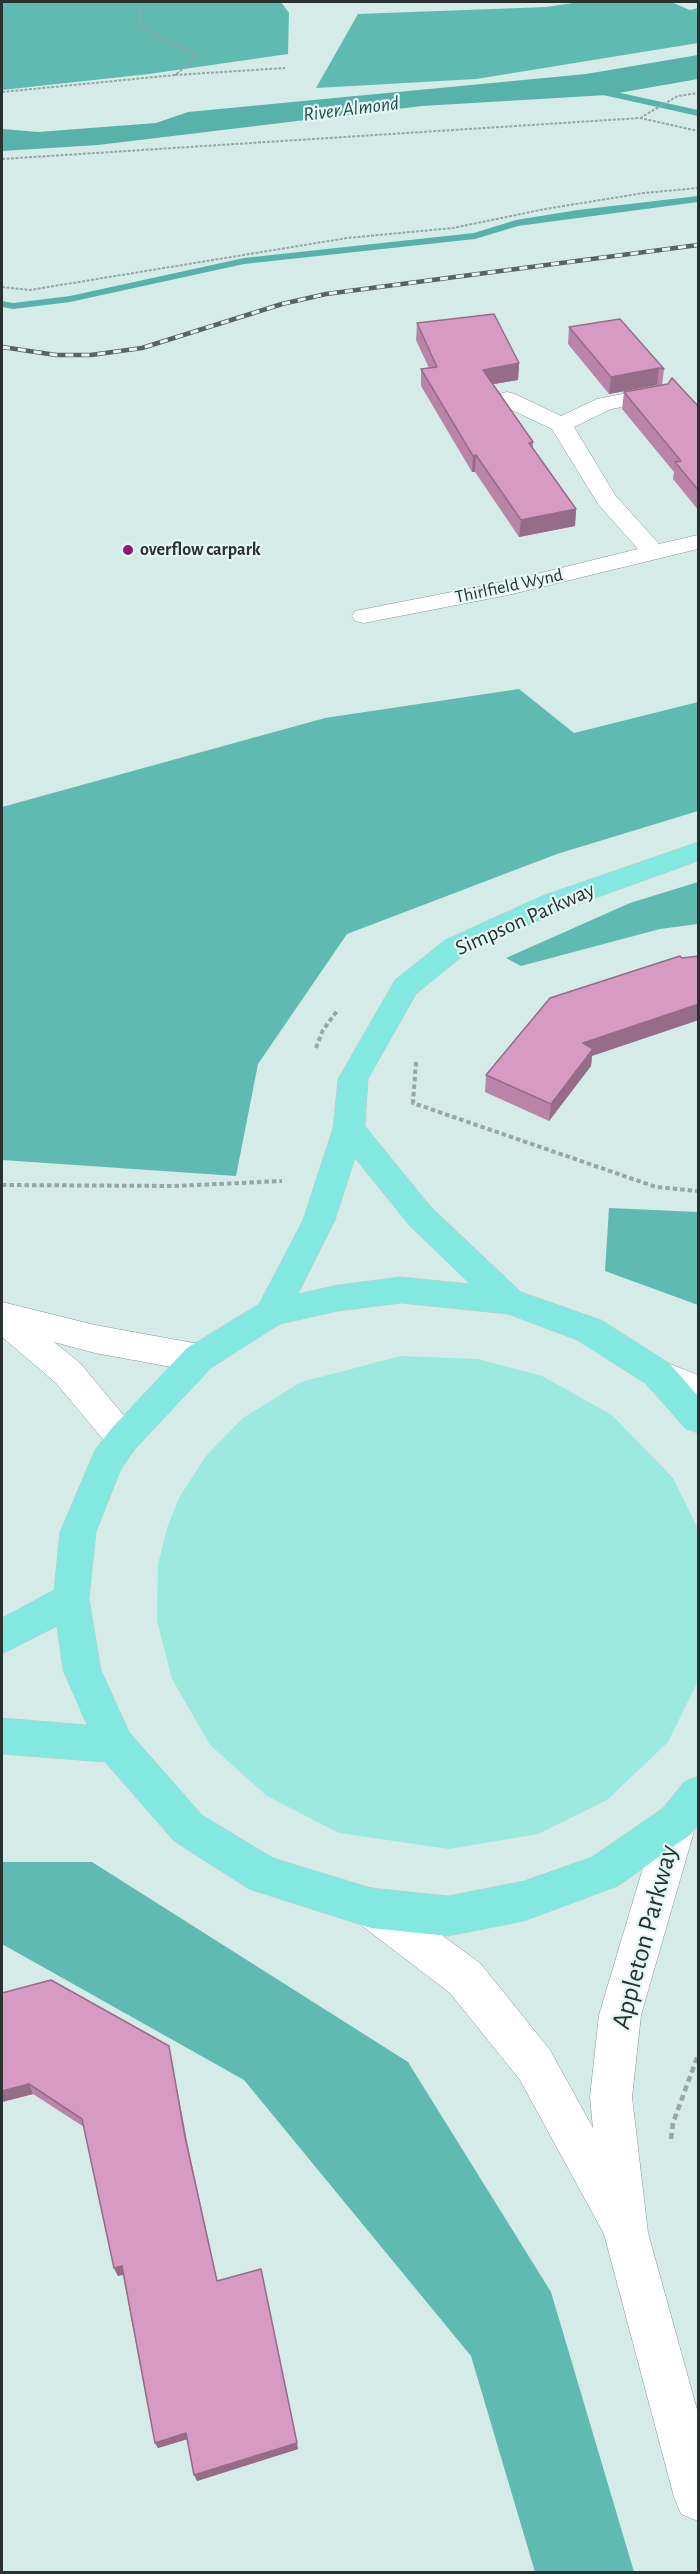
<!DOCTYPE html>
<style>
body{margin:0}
#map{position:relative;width:700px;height:2574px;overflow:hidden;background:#d5ebe8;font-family:"Alegreya Sans",sans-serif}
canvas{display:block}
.frame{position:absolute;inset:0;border:3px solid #2a3231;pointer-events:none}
</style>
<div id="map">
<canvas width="700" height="2574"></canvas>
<div class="frame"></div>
</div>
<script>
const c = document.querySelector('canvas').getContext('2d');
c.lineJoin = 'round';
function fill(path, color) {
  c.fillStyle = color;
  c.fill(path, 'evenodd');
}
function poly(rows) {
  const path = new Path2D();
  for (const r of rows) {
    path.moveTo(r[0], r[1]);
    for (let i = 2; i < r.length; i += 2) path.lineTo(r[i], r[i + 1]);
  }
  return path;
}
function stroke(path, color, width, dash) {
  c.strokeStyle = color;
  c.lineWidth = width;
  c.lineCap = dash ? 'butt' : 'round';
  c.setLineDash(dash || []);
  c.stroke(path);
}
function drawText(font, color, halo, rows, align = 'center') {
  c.font = font + ' "Alegreya Sans",sans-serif';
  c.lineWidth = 4.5;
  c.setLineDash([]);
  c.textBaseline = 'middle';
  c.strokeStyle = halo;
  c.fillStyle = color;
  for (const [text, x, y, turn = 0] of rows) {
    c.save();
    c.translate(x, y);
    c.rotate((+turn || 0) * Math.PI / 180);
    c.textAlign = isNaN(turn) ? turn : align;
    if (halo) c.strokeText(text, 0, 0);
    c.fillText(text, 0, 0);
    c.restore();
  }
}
fill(poly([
 [401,1356,478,1359,542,1376,612,1415,673,1478,698,1529,698,1681,668,1742,607,1800,538,1834,449,1849,339,1833,267,1796,210,1745,172,1679,157,1621,158,1564,168,1525,180,1496,206,1456,243,1418,301,1382]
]), '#9ce9e0');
fill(poly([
 [2,2,281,2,289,13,288,54,149,74,2,90],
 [579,2,671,2,690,10,698,8,698,43,476,79,316,88,358,14,546,7],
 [519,689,574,733,698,702,698,811,557,854,347,934,258,1064,236,1176,2,1160,2,807,325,718],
 [698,882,698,924,660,929,521,966,506,958,630,903],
 [609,1208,698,1212,698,1305,605,1271],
 [2,1862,92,1862,408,2062,551,2292,634,2572,535,2572,471,2356,244,2080,2,1944]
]), '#5fbbb1');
fill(poly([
 [698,55,698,79,607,95,422,106,98,145,2,151,2,129,38,132,156,123,188,112,586,74]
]), '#57b3aa');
fill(poly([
 [589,86,698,110,698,116,585,91,584,89,589,86],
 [698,196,698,202,518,226,475,239,244,264,70,302,13,309,2,307,2,301,13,303,70,296,244,258,474,233,516,220,578,210,698,196]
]), '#57b3aa');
const street = poly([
 [657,387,665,389,668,394,665,399,611,409,574,427,615,495,659,544,698,535,698,549,508,595,364,623,355,621,352,616,355,611,508,581,638,549,598,504,552,429,499,404,496,399,499,394,507,392,515,394,561,416,597,399,657,387],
 [657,1359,698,1375,698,1404,645,1383,640,1373,645,1363,657,1359]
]);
const secondary = poly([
 [2,1302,95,1325,199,1344,211,1348,216,1358,211,1368,199,1372,95,1353,54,1342,80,1363,135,1429,140,1439,135,1449,123,1454,111,1449,56,1383,2,1337,2,1302],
 [677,1802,691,1808,697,1821,641,2015,632,2097,648,2233,698,2413,698,2521,681,2514,674,2497,604,2234,520,2080,450,1993,357,1922,351,1908,357,1894,371,1888,385,1894,480,1963,550,2050,593,2128,590,2097,599,2015,657,1821,663,1808,677,1802]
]);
const primary = poly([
 [698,842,698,861,562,910,465,954,416,994,368,1079,365,1126,431,1207,521,1292,601,1320,669,1363,698,1396,698,1433,686,1429,645,1383,577,1340,508,1314,401,1303,338,1311,280,1324,211,1368,135,1449,121,1469,96,1532,89,1599,101,1670,129,1732,202,1815,273,1858,371,1888,448,1896,524,1881,592,1857,663,1808,684,1782,698,1776,698,1825,691,1834,618,1886,524,1921,448,1936,371,1928,249,1889,174,1841,105,1762,2,1754,2,1718,87,1725,63,1670,57,1626,2,1654,2,1618,54,1590,60,1532,95,1450,111,1429,187,1348,259,1304,303,1220,333,1128,338,1079,395,980,445,940,542,896,698,842],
 [355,1158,409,1225,470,1284,401,1277,338,1285,298,1294,335,1220,355,1158]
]);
stroke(street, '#849896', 1);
stroke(secondary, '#849896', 1);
stroke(primary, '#c8cac9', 1);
stroke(poly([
 [175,75,285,68],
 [2,92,175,75,188,65,195,53,156,36,139,24,141,2],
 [640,118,678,96,698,93],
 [2,159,640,118,698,131],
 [2,287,30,290,347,238,453,228,545,209,644,193,698,188]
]), '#96a7a5', 2, [3, 1.5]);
stroke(poly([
 [316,1048,323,1030,337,1011],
 [416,1062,413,1103,656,1187,698,1191],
 [2,1185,176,1186,282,1181]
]), '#96a7a5', 4, [4.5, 3]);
stroke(poly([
 [671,2139,673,2123,698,2055]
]), '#96a7a5', 4.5, [6, 4]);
fill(street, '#fff');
fill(secondary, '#fff');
fill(primary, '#82e8e0');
const rail = poly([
 [2,347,56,355,91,355,142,348,282,304,326,294,698,245]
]);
stroke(rail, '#586362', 4.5);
stroke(rail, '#e3f8f5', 3, [8]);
fill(poly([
 [417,323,519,363,518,380,493,384,533,442,533,448,576,509,575,526,519,537,475,472,472,472,421,386,421,369,429,368,416,340],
 [569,327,664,369,662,385,699,407,699,511,673,479,674,472,622,409,624,392,660,385,657,385,609,394,568,344],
 [592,1056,591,1066,549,1121,485,1092,486,1075],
 [2,1993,169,2046,188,2146,217,2281,298,2449,197,2481,187,2439,158,2448,155,2443,123,2275,118,2276,114,2268,84,2127,33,2094,2,2102]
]), '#b984a7');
fill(poly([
 [519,363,518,380,482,386,483,370],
 [659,368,657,385,609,394,611,377],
 [476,455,475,472,472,472,473,456],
 [576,509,575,526,519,537,521,520],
 [699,1004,699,1020,592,1056,591,1066,549,1121,551,1104,583,1043],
 [29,2084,33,2094,2,2102,2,2091],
 [122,2266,125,2274,118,2276,114,2268],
 [186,2433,188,2439,158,2448,155,2443],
 [297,2443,298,2449,197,2481,194,2475]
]), '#966c88');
const building = poly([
 [494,314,519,363,483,370,533,442,529,443,576,509,521,520,476,455,473,456,421,369,437,367,417,323,494,314],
 [620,319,664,369,659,368,611,377,569,327,620,319],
 [672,378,699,407,699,491,675,462,681,461,624,392,668,384,672,378],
 [680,956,682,958,699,956,699,1004,583,1043,593,1049,551,1104,486,1075,550,998,680,956],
 [51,1980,169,2046,185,2137,217,2281,261,2269,297,2443,194,2475,186,2433,155,2443,122,2266,114,2268,82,2119,29,2084,2,2091,2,1993,51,1980]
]);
fill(building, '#d79ac2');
stroke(building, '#966c88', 1.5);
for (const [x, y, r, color] of [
 [128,550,6,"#911775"]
]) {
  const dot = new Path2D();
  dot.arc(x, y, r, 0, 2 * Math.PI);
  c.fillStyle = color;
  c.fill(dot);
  stroke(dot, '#e3f8f5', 2);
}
drawText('bold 18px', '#2a3231', '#e3f8f5', [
 ["overflow carpark",140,550]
], 'left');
drawText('18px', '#2a3231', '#e3f8f5', [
 ["Thirlfield Wynd",509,586,-12]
]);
drawText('italic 20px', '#224c48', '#e3f8f5', [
 ["River Almond",351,109,-7]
]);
drawText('22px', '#2a3231', '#e3f8f5', [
 ["Simpson Parkway",525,919,-24]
]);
drawText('27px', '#2a3231', '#e3f8f5', [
 ["Appleton Parkway",645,1937,-75]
]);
</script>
